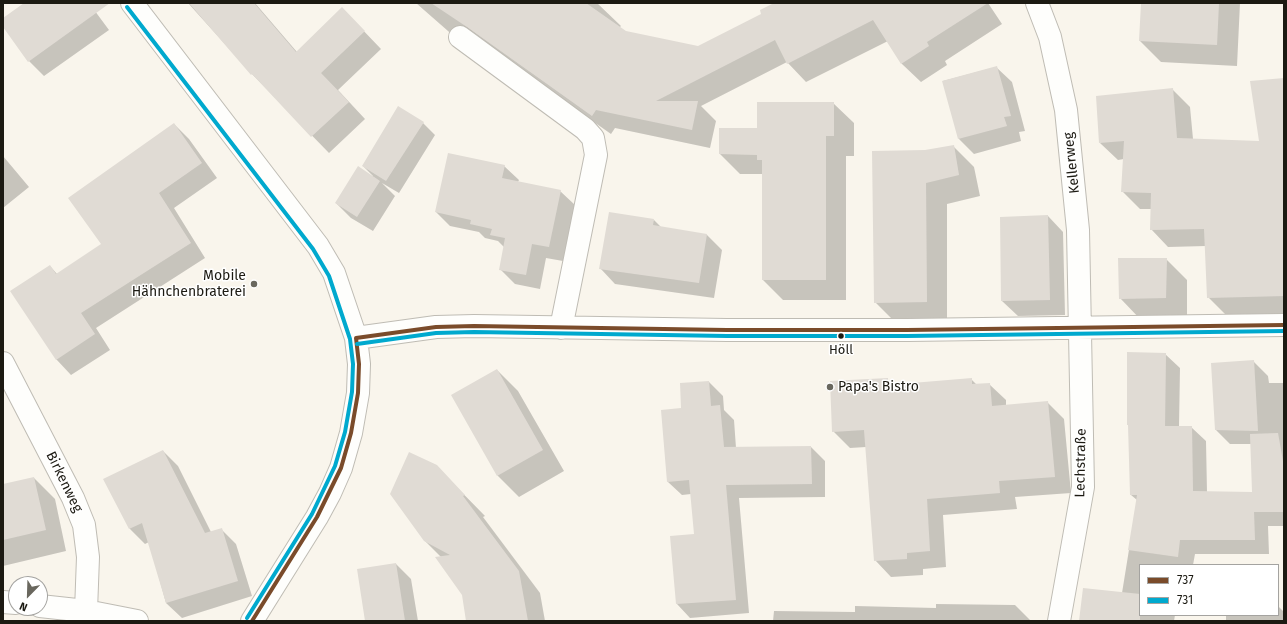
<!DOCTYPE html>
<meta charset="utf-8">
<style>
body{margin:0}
#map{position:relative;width:1287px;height:624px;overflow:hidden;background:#f9f5ec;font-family:"Fira Sans",sans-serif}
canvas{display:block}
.frame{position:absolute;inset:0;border:4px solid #1c1a12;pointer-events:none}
.legend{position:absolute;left:1139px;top:564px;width:140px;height:52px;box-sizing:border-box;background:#fff;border:1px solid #a4a3a0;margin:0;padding:5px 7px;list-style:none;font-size:12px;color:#1c1a12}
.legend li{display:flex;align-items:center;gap:8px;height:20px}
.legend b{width:20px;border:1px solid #a4a3a0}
.north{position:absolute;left:8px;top:576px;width:40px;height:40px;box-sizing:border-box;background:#fff;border:1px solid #a4a3a0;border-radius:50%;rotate:203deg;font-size:11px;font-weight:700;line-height:16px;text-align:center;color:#1c1a12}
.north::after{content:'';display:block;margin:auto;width:14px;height:18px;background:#69675e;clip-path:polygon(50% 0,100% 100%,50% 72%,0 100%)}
</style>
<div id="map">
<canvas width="1287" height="624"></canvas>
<div class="frame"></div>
<ul class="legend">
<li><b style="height:5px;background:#7a4b2a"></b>737</li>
<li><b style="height:5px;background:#00a9ce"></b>731</li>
</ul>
<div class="north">N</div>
</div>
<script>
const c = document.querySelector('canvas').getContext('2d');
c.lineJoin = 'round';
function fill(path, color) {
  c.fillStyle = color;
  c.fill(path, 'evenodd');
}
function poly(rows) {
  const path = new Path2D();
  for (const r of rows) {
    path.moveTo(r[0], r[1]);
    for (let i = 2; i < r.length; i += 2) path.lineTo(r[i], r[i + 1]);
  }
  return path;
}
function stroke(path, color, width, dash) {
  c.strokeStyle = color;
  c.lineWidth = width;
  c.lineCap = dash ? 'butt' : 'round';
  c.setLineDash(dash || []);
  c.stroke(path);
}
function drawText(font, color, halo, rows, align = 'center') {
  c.font = font + ' "Fira Sans",sans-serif';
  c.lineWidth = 3;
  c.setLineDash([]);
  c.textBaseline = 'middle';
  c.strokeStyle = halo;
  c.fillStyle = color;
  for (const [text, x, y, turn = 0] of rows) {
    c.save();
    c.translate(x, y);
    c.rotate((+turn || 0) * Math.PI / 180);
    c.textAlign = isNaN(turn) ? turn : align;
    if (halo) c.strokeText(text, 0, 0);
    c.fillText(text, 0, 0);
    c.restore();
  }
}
fill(poly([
 [26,3,89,3,109,30,44,76,29,61,3,25,3,19],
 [188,3,255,3,297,52,359,26,381,49,338,90,365,119,329,153,252,74],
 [416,3,597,3,621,26,619,28,625,32,698,47,763,14,777,3,988,3,1002,24,945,61,947,65,921,82,902,64,888,41,806,82,787,62,701,106,716,121,710,148,615,128,611,134,473,37,456,38],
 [1142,3,1240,3,1237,66,1161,62,1140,41],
 [996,67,1012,82,1025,131,1019,132,1021,141,974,154,959,139,943,81],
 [1284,79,1284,314,1226,315,1208,297,1206,246,1168,247,1151,229,1152,209,1140,209,1122,191,1124,159,1118,160,1100,143,1172,89,1190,107,1193,139,1261,143],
 [833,103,854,123,854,156,846,156,846,300,783,300,763,280,763,174,740,174,720,154,720,129,758,129],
 [423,123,435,135,399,193,382,183,395,196,373,231,351,218,336,203,373,176,363,166],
 [174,124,189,139,217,178,174,208,205,258,96,328,110,350,71,375,56,359,50,266,57,274,103,245],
 [953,146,974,167,980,196,947,204,947,323,896,323,875,302,925,151],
 [3,156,29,187,3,208],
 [504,166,519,180,518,182,560,191,575,205,563,261,546,258,540,289,515,284,500,269,504,247,498,241,485,238,479,232,450,226,436,212],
 [1048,216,1063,232,1065,315,1018,316,1002,301,1001,218],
 [654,220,661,227,707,235,722,250,714,298,615,284,600,268],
 [1166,259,1187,280,1187,319,1141,320,1120,298],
 [1165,354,1180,368,1179,427,1191,427,1206,441,1207,492,1253,493,1252,444,1230,444,1216,430,1212,364,1254,362,1268,376,1269,383,1284,383,1284,526,1268,526,1269,554,1195,554,1193,565,1140,565,1140,615,1175,615,1174,621,1080,621,1122,593,1137,500,1131,495],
 [497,370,518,391,564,471,519,497,498,476,453,395],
 [887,379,894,386,971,379,977,385,989,384,1006,400,1006,406,1047,402,1064,419,1071,493,1015,497,1017,509,943,515,946,567,923,569,923,575,891,577,875,560,866,447,850,448,833,431],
 [709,382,723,396,724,410,734,420,736,448,811,447,825,461,825,497,739,498,749,613,690,618,677,604,671,537,695,535,691,494,682,495,668,482,682,409],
 [163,451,178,466,211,532,221,529,236,544,252,596,182,618,166,603,149,542,145,544,130,529,105,479],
 [436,466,485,516,483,517,540,593,545,621,467,621,463,594,442,558,425,541],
 [34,478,55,499,66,551,3,566,3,485],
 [396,564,411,579,418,621,366,621],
 [936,604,1015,605,1031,621,773,621,774,611,855,612,855,606,936,608],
 [1278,606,1284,612,1284,621,1226,621,1226,615,1278,615]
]), '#0003');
fill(poly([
 [24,3,110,3,28,62,3,27,3,18],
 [189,3,254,3,296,52,342,7,365,31,321,73,349,102,311,137,252,74,251,75],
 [431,3,586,3,626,31,698,46,761,14,760,10,774,3,988,3,927,42,929,46,901,64,873,20,787,64,775,40,656,101,698,101,692,130,596,110,592,116,467,27],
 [1141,3,1219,3,1217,45,1139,41],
 [997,66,1011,116,1004,117,1007,126,958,139,942,81],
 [1284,78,1284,296,1207,298,1204,229,1150,230,1151,193,1121,192,1124,141,1099,143,1096,96,1173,88,1177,138,1259,141,1250,81],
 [757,102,834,102,834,136,826,136,826,280,762,280,762,160,757,160,757,155,719,154,719,128,757,128],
 [398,106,424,122,386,181,362,166],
 [174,123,202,163,159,193,191,243,81,313,95,334,56,360,10,291,50,265,56,274,101,244,68,198],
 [954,145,959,175,926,183,927,302,874,303,872,151,925,150],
 [448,153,505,165,502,178,561,190,549,247,532,244,526,275,499,270,505,238,490,235,492,229,470,224,471,220,435,212],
 [358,166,380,181,357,217,335,203],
 [609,212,654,219,653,225,707,234,699,283,599,269],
 [1048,215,1050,300,1001,301,1000,217],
 [1118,258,1167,258,1166,298,1119,299],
 [1127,352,1166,353,1165,426,1192,426,1193,491,1252,492,1250,434,1278,433,1284,467,1284,512,1254,512,1255,540,1180,540,1178,557,1128,550,1137,495,1130,495,1128,425,1127,425],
 [1254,360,1258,431,1215,430,1211,363],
 [497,369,543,450,497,476,451,395],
 [888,378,888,385,972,378,972,384,990,383,992,406,1048,401,1055,477,999,481,1000,493,927,499,930,551,907,553,907,559,874,561,864,430,832,432,830,381],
 [709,381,711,406,720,405,724,447,811,446,812,484,726,485,736,600,676,604,670,536,694,534,689,480,667,482,661,410,681,408,680,383],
 [163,450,205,533,222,528,238,581,166,603,142,523,129,529,103,479],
 [409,452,437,465,465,495,463,496,519,571,528,621,466,621,462,595,435,557,450,555,424,541,390,494],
 [34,477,46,530,3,540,3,484],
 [396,563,405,621,365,621,357,569],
 [1083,588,1140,594,1140,621,1079,621]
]), '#e0dbd4');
const minor = poly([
 [132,3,318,246,334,273,356,338,359,364,358,393,351,433,341,468,330,493,317,517,252,621],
 [1037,3,1050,37,1066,110,1078,230,1083,487,1059,621],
 [460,37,585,129,593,138,596,155,561,328],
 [356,338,436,327,474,326,727,330,907,330,1284,325],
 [3,363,73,498,84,525,88,557,86,611],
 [3,602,16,603],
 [40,606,86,611,137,621]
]);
stroke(minor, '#bfbcb4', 24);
stroke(minor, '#fefefc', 22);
stroke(poly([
 [356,338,436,327,474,326,727,330,907,330,1284,325],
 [252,621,317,517,341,468,351,433,358,393,359,364,356,338]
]), '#7a4b2a', 4);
stroke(poly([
 [127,7,313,249,329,276,350,339,353,364,352,392,345,432,335,466,312,514,247,618],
 [357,344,436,333,474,332,727,336,907,336,1284,331]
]), '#00a9ce', 4);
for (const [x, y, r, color] of [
 [254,284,4,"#69675e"],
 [841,336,3.5,"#1c1a12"],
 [830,387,4,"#69675e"]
]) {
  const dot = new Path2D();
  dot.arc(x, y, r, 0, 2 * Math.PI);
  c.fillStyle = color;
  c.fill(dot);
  stroke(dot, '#fff', 1.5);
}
drawText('13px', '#1c1a12', '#fff', [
 ["Höll",841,350]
]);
drawText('14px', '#1c1a12', '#fff', [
 ["Kellerweg",1072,163,-96],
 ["Lechstraße",1081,463,-89],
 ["Birkenweg",64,482,64]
]);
drawText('14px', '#1c1a12', '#fff', [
 ["Mobile",246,276],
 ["Hähnchenbraterei",246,292],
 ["Papa's Bistro",838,387,"left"]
], 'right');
</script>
